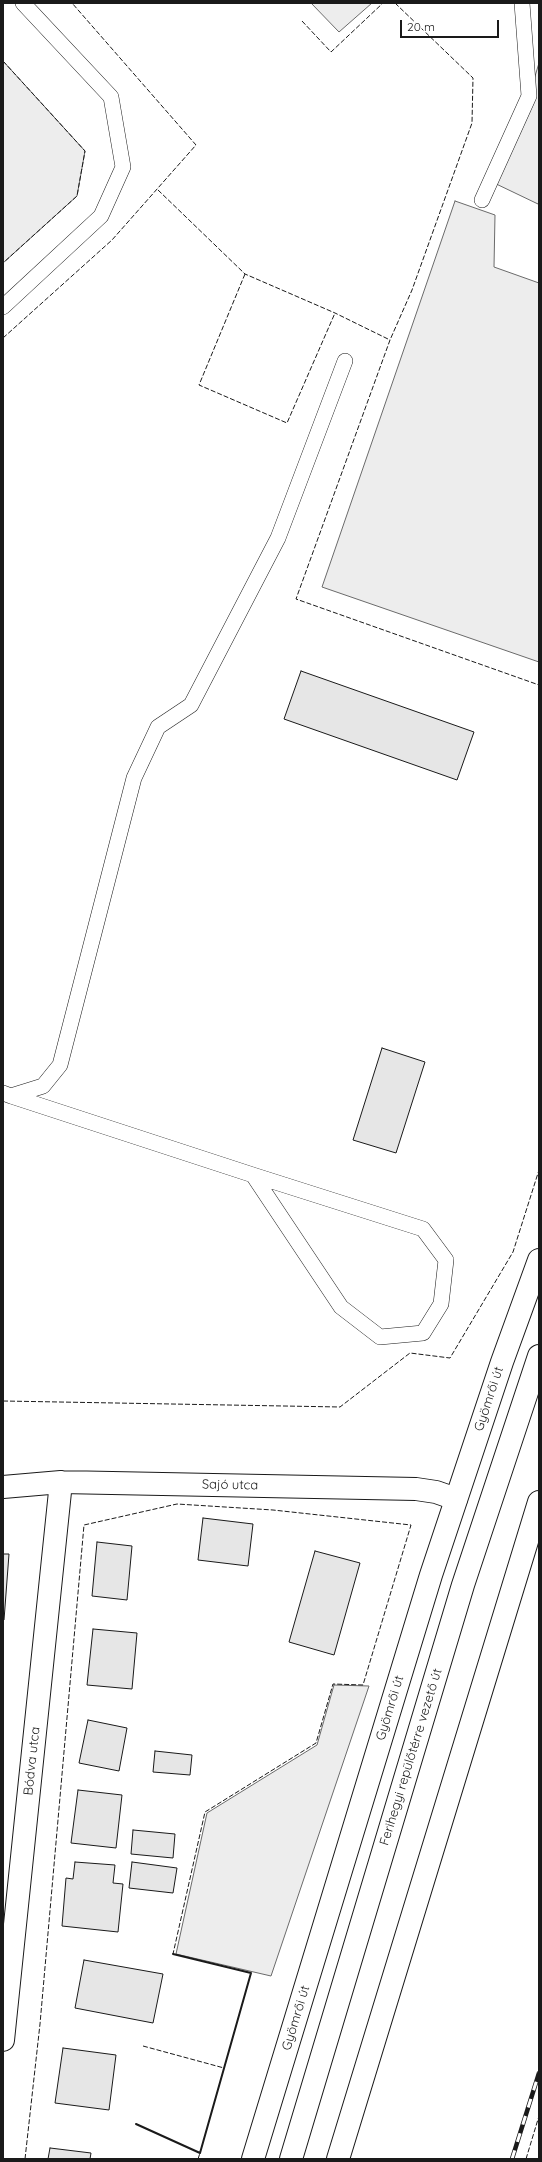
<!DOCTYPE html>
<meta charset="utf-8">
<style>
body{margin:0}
#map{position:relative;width:542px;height:2162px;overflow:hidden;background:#fff;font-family:Quicksand,sans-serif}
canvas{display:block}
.frame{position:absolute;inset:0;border:4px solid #1a1a1a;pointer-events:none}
.scale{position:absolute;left:400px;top:20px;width:99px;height:18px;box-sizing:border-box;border:2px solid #1a1a1a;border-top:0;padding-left:5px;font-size:12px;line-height:14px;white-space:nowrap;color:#1a1a1a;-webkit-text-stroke:3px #fff;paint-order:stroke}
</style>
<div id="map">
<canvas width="542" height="2162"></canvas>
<div class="frame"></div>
<div class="scale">20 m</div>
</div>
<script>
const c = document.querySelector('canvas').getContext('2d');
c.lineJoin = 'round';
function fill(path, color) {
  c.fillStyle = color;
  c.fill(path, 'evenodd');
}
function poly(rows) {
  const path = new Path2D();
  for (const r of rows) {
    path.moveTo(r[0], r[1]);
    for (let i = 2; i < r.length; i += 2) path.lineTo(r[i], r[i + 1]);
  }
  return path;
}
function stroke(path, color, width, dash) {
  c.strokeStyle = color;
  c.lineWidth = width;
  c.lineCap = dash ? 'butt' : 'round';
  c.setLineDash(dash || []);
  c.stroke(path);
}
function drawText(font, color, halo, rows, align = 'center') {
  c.font = font + ' Quicksand,sans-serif';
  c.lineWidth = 3;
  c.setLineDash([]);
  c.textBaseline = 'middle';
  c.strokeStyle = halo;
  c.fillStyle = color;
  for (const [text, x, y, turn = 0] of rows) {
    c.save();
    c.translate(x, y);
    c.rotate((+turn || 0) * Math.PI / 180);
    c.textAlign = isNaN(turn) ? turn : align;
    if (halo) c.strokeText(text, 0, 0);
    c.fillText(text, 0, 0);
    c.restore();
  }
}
const built = poly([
 [311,3,372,3,339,32,311,3],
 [3,61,85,151,77,196,3,263,3,61],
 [539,63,539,202,538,204,490,181,529,96,539,63],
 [455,201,495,215,494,267,539,283,539,662,322,587,455,201],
 [334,1685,369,1686,271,1976,176,1954,207,1813,317,1745,334,1685]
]);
fill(built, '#ededed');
stroke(built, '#6a6a6a', 1);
const building = poly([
 [301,671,474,732,457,780,284,719,301,671],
 [382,1048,425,1062,396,1153,353,1140,382,1048],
 [203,1518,253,1524,248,1566,198,1560,203,1518],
 [97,1542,132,1546,127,1600,92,1596,97,1542],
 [315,1551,360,1563,334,1655,289,1642,315,1551],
 [3,1554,9,1554,4,1620,3,1620,3,1554],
 [93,1629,137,1633,132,1689,87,1685,93,1629],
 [88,1720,127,1728,119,1771,79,1763,88,1720],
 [155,1751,192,1755,190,1775,153,1772,155,1751],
 [78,1790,122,1795,116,1848,71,1843,78,1790],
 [133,1830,175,1834,173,1858,131,1854,133,1830],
 [75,1862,115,1865,113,1883,123,1884,118,1932,62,1926,66,1878,73,1879,75,1862],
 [132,1862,177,1868,173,1893,129,1888,132,1862],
 [84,1960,163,1974,153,2023,75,2008,84,1960],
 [63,2048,116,2055,109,2110,55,2103,63,2048],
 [50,2148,91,2153,90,2159,48,2159,50,2148]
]);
fill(building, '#e6e6e6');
stroke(building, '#1a1a1a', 1);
const lane = poly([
 [482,200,529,96,522,3],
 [3,307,101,216,123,167,111,97,23,3],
 [3,1093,11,1096,43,1086,60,1065,134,778,158,727,191,705,278,538,345,361],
 [11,1096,253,1175,341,1307,380,1337,423,1333,441,1304,446,1260,423,1229,253,1175]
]);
const street = poly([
 [3,1487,61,1482,416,1489,436,1492,456,1499],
 [3,2040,61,1482]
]);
const secondary = poly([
 [253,2159,431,1575,502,1362,539,1260],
 [338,2159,539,1502]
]);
const primary = poly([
 [291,2159,463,1585,539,1356]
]);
stroke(lane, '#1a1a1a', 16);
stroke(street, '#1a1a1a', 24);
stroke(secondary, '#1a1a1a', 24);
stroke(primary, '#1a1a1a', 24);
stroke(lane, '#fff', 15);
stroke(street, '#fff', 22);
stroke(secondary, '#fff', 22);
stroke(primary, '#fff', 22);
const rail = poly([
 [512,2159,539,2073]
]);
stroke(rail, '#1a1a1a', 4.5);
stroke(rail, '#fff', 3, [9]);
stroke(poly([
 [395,3,473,78,472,123,412,290,390,340,296,599,539,685],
 [302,21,331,52,383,3],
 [3,61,85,151,77,196,3,263],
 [158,190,245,274,335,313,390,340],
 [245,274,199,385,287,423,335,313],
 [3,338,112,240,196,145,72,3],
 [3,1401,340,1407,410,1353,450,1358,513,1252,539,1170],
 [143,2046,224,2068],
 [25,2159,40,2024,84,1525,177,1504,273,1510,411,1525,363,1685,333,1684,316,1743,205,1812,173,1954],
 [198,2159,200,2153],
 [526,2159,539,2116]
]), '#1a1a1a', 1, [5, 2]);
stroke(poly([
 [136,2124,200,2153,251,1973,173,1954]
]), '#1a1a1a', 2);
drawText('13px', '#1a1a1a', '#fff', [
 ["Gyömrői út",489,1399,-72],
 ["Sajó utca",230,1485,1],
 ["Gyömrői út",390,1708,-73],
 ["Ferihegyi repülőtérre vezető út",411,1757,-73],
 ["Bódva utca",32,1761,-84],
 ["Gyömrői út",296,2018,-73]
]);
</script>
